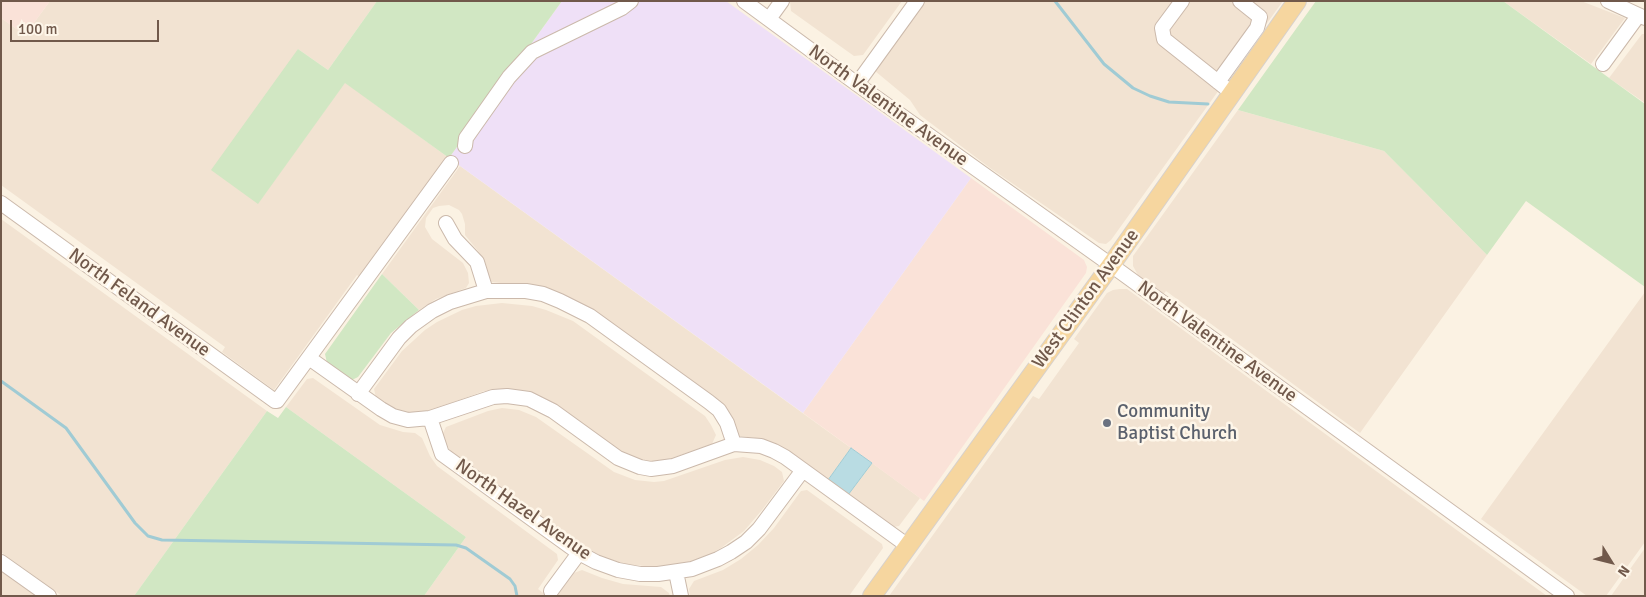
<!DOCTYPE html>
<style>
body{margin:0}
#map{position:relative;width:1646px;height:597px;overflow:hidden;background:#fbf2e3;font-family:Signika,sans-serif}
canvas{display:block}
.frame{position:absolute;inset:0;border:2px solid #71594b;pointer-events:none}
.north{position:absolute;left:1586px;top:537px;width:50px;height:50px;-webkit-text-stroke:4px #fef6e9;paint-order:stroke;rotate:126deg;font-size:14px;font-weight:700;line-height:20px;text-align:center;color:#71594b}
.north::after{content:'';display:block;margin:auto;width:18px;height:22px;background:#71594b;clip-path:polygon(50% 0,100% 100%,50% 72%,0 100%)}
.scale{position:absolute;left:10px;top:20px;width:149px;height:22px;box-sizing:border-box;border:2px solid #71594b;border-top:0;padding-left:6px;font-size:15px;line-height:18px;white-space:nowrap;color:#71594b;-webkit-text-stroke:4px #fef6e9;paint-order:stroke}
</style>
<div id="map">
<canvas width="1646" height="597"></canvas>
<div class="frame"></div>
<div class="north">N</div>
<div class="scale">100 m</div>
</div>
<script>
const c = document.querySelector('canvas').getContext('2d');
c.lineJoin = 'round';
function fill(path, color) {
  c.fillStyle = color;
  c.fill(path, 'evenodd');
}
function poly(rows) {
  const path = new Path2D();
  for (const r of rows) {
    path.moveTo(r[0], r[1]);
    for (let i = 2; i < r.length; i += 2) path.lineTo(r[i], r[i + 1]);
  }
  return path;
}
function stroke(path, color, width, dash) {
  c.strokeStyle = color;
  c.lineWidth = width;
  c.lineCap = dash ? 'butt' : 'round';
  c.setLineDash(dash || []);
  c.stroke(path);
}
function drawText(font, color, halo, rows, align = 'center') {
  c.font = font + ' Signika,sans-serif';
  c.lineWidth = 5;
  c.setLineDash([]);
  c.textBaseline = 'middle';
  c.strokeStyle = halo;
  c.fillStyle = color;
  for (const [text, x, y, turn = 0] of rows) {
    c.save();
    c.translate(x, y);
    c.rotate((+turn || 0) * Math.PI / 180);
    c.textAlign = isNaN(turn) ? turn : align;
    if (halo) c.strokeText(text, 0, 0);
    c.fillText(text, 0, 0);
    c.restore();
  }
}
fill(poly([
 [50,1,377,1,328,70,298,49,258,203,345,82,449,158,362,279,357,275,274,390,222,352,225,347,1,185,1,18,25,35],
 [790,1,902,1,863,55,854,56,791,11],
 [925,1,1283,1,1111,240,1106,244,1099,243,990,168,920,115,910,100,875,71],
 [1503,1,1581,1,1625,18,1591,64],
 [1642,34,1645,34,1645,103,1609,78],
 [1238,110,1384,151,1487,255,1360,433,1166,291,1163,295,1138,275,1133,266,1133,256],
 [460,166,851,448,828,480,780,446,756,438,739,436,714,397,589,308,560,293,540,287,491,282,484,260,478,251,465,235,465,224,462,214,459,210,449,205,439,206,433,208,426,218,425,227,432,239,463,263,468,273,469,283,466,288,436,299,419,310,382,274],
 [1,219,267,411,134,596,62,596,1,552],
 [1120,289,1127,289,1547,596,889,596,1033,396,1039,399,1079,343,1074,339,1107,293,1113,290],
 [1645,292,1645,542,1606,596,1587,596,1481,519],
 [502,303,532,306,546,310,573,321,705,416,711,425,716,435,712,444,663,461,643,461,623,454,544,398,525,391,513,389,484,391,435,409,413,413,390,408,376,398,374,389,402,351,425,330,437,322,462,310,476,306],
 [313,378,380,425,403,432,415,433,422,438,430,456,437,466,557,554,558,560,538,589,547,596,424,596,466,537,286,407,307,379],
 [502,408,519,410,536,417,614,472,635,480,654,482,664,481,725,460,743,457,760,460,774,466,782,472,784,481,762,510,744,531,721,548,709,555,686,563,668,566,654,567,625,564,599,556,587,547,566,536,451,452,442,435,446,427,488,411],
 [872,463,920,498,899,526,893,527,848,495],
 [807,490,882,544,883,548,849,596,690,596,689,589,694,581,723,570,741,559,758,545,774,528,801,491],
 [1645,548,1645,596,1611,596],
 [582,570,602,578,623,584,661,587,669,593,670,596,557,596,574,573],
 [4,571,38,596,1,596,1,574]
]), '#f2e3d2');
fill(poly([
 [1,1,50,1,25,35,1,18],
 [971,178,1084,260,1087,267,1086,273,924,501,803,413]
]), '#fae2d8');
fill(poly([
 [562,1,726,1,971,178,803,413,449,158]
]), '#efe0f7');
fill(poly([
 [377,1,562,1,449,158,345,83,258,204,211,170,298,49,328,70],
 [1316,1,1503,1,1645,104,1645,287,1526,201,1487,255,1384,151,1238,110],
 [382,274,419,310,391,333,358,377,352,380,327,363,325,354],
 [286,407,466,537,424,596,134,596,267,411,278,418]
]), '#d1e7c3');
const water = poly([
 [851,448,872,463,848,495,828,480,851,448]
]);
fill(water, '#b9dce3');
stroke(water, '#a0cbd4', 1);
stroke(poly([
 [1055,1,1104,64,1133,88,1150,96,1169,102,1208,104],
 [1,381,66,428,135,523,148,536,162,540,456,545,466,548,510,579,515,586,517,596]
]), '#a0cbd4', 3);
const minor = poly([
 [744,1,857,84,1111,265,1567,596],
 [1182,1,1162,28,1164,39,1232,93],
 [1608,1,1645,18],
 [769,19,782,1],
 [1603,64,1638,16],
 [1218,82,1257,28,1260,17,1240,1],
 [857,84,917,1],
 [465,146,466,138,509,77,532,52,622,8,631,1],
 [1,203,275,401,277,401,451,163],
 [446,223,455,239,477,262,486,291],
 [309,358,381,409,393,416,408,420,430,418,493,397,507,396,529,399,553,411,618,458,640,467,651,469,673,466,734,444,761,446,774,451,785,457,908,546],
 [358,394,399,338,411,326,432,311,450,302,486,291,526,291,543,294,560,301,590,316,709,402,719,410,727,423,734,444],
 [430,418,442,454,579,553,596,562,618,570,640,574,658,574,692,569,718,559,731,552,746,542,759,529,803,470],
 [1,562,49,596],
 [676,572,681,596],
 [551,591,579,553]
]);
const major = poly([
 [872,596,1111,265,1297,1]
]);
stroke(minor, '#cbb9ab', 16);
stroke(major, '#d7d1cd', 20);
stroke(minor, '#fff', 14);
stroke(major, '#f6d69f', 18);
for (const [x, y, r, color] of [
 [1107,423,5,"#6b7280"]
]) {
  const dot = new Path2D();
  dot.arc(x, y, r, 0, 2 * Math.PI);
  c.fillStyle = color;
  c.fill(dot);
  stroke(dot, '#fef6e9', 2);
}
drawText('19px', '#71594b', '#fef6e9', [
 ["North Valentine Avenue",888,106,36],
 ["West Clinton Avenue",1086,299,-54],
 ["North Feland Avenue",139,303,36],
 ["North Valentine Avenue",1217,342,36],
 ["North Hazel Avenue",523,510,35]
]);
drawText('19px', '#5b616d', '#fef6e9', [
 ["Community",1117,412],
 ["Baptist Church",1117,434]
], 'left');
</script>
